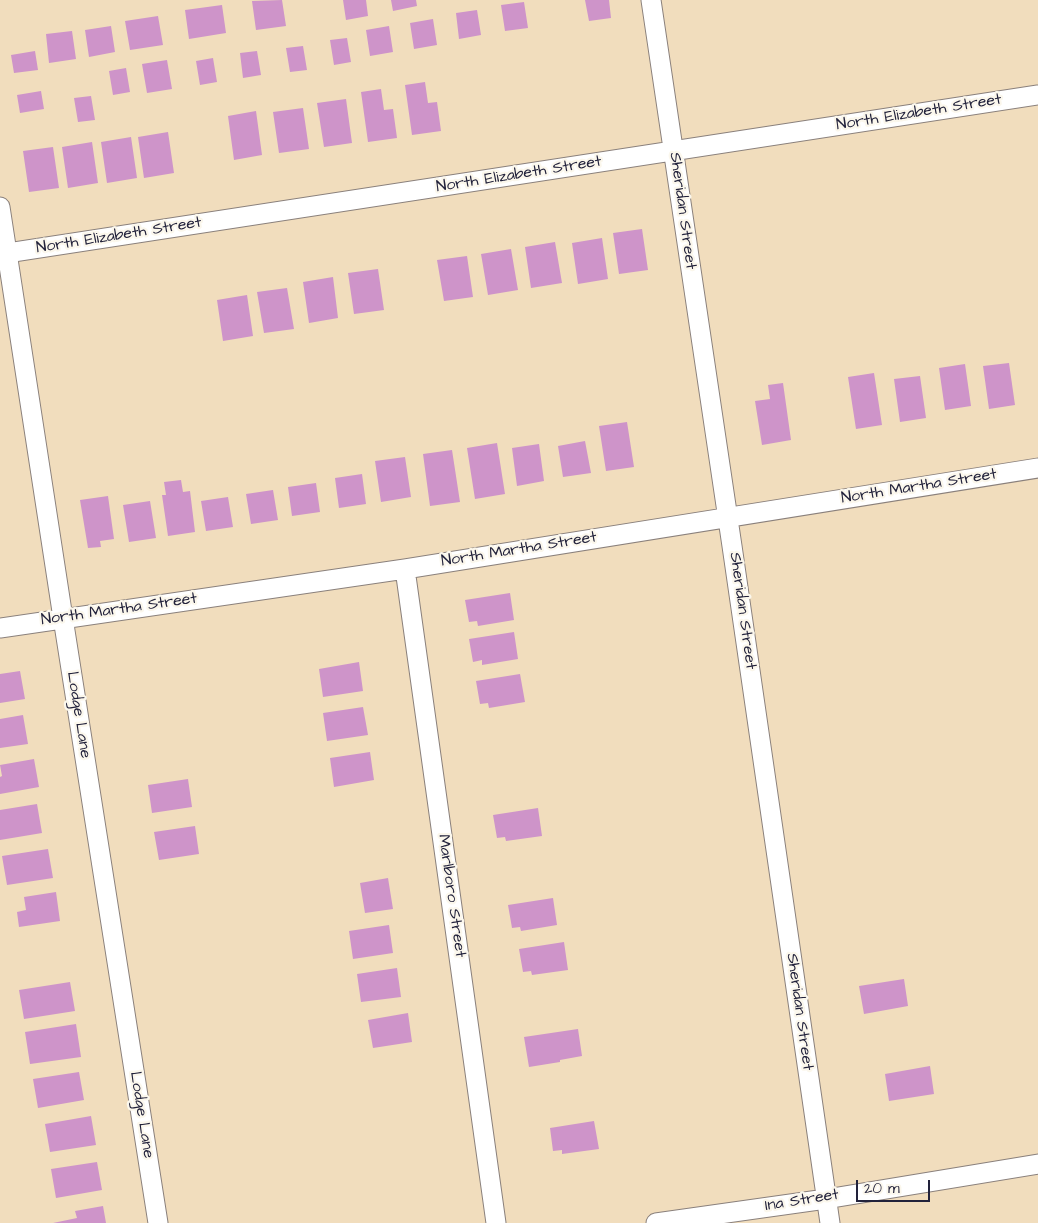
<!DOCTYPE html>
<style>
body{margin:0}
#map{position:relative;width:1038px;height:1223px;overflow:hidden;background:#f1ddbd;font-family:"Architects Daughter",sans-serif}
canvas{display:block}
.scale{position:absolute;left:856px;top:1180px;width:74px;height:22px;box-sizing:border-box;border:2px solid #22223b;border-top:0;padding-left:6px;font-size:15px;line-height:18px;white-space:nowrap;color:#22223b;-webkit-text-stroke:4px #fbf7ec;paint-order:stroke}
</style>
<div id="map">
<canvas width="1038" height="1223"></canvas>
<div class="scale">20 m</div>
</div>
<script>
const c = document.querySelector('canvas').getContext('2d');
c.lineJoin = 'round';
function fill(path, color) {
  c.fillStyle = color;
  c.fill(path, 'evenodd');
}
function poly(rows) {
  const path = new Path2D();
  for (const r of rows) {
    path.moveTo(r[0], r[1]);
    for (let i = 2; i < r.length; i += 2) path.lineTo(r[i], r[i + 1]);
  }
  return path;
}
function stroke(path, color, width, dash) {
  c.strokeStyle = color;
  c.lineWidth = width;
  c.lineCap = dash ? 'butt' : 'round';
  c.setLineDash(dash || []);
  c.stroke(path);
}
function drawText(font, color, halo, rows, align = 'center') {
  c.font = font + ' "Architects Daughter",sans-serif';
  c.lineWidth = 4.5;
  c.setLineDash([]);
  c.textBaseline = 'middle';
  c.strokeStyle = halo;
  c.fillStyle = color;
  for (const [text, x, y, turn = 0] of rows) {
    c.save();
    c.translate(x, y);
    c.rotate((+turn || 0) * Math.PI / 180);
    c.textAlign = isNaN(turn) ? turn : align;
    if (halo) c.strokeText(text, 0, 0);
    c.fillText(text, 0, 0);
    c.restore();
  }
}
fill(poly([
 [282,0,286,26,256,30,252,1],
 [343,0,366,0,368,16,346,20],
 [391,0,416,0,417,6,393,11],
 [585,0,609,0,611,18,589,21],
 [524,2,528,28,505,31,501,5],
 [222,5,226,33,189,39,185,10],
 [477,10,481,35,459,39,456,13],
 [158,16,163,45,130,50,125,21],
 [433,19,437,45,414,49,410,23],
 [111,26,115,52,89,57,85,30],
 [389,26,393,52,370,56,366,30],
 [72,31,76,59,49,63,46,34],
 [347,38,351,62,334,65,330,40],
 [303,46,307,70,290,72,286,48],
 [35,51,38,70,14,73,11,55],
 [257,51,261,75,243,78,240,53],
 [213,58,217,82,200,85,196,61],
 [167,60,172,89,147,93,142,64],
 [126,68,130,92,113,95,109,71],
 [425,82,428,103,437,102,441,131,412,135,405,85],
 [381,89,384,110,393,109,397,138,368,142,361,92],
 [41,91,44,109,20,113,17,95],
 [91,96,95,120,78,122,74,98],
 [346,99,352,143,324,147,317,103],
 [303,108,309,149,279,153,273,112],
 [256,111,262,155,234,160,228,116],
 [168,132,174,173,144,178,138,137],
 [131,137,137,178,107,183,101,142],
 [92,142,98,183,68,188,62,147],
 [53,147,59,188,29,192,23,151],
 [642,229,648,270,619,274,613,233],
 [602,238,608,279,578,284,572,243],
 [555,242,562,283,531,288,525,247],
 [511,249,518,290,488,295,481,254],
 [467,256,473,297,444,301,437,260],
 [378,269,384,310,354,314,348,273],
 [333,277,338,318,309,323,303,282],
 [287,288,294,329,264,333,257,292],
 [247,295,253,336,223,341,217,300],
 [1009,363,1015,405,989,409,983,366],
 [965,364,971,406,945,410,939,368],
 [874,373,882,425,856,429,848,377],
 [920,376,926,418,900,422,894,379],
 [783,383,791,440,762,445,755,401,770,399,768,385],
 [627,422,634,467,606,471,599,426],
 [585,441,591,473,563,477,558,446],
 [497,443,505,494,475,499,467,448],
 [539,444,544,481,517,486,512,448],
 [452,450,460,502,430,506,423,454],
 [405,457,411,497,381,502,375,461],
 [362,474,366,504,339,508,335,478],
 [181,480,183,492,190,491,195,532,168,536,162,495,166,495,164,482],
 [316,483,320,512,292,516,288,487],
 [273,490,278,520,251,524,246,494],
 [108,496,114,539,100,541,101,547,88,548,80,500],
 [228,497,233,527,206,531,201,501],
 [150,501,156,538,129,542,123,505],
 [510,593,514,620,478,626,477,621,469,622,465,600],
 [514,632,518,659,482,665,482,660,473,662,469,639],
 [359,662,363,691,323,697,319,669],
 [20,671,25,699,0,703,0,674],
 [520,674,525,702,489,708,488,703,480,704,476,681],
 [363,707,368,735,327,741,323,713],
 [23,715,28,744,0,748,0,719],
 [370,752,374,780,334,787,330,758],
 [34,759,39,787,0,794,0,777,2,776,0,765],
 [188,779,192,807,152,813,148,785],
 [37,804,42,833,0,840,0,810],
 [538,808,542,836,506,841,505,837,497,838,493,815],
 [195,826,199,854,159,860,154,832],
 [48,849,53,878,7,885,2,856],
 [388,878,393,909,365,913,360,883],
 [56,892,60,921,19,927,17,912,26,910,24,897],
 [553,898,557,925,521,931,520,927,512,928,508,905],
 [389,925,393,953,353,959,349,931],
 [564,942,568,970,532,975,531,971,523,972,519,949],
 [397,968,401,997,361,1002,357,974],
 [904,979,908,1006,864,1014,859,986],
 [70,982,75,1011,24,1019,19,990],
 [408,1013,412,1042,373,1048,368,1020],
 [76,1024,81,1057,30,1064,25,1032],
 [578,1029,582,1056,560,1060,560,1062,529,1067,524,1037],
 [930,1066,934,1094,889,1101,885,1074],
 [79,1072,84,1100,38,1108,33,1079],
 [91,1116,96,1145,50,1152,45,1124],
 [594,1121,599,1149,562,1154,562,1150,553,1151,550,1128],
 [97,1162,102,1190,56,1198,51,1169],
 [103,1206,106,1223,53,1223,77,1218,75,1211]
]), '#ce94c9');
const minor = poly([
 [651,0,732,546,830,1223],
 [0,207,63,618,158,1223],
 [0,254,1038,95],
 [405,569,496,1223],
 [0,628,405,569,1038,468],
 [656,1223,826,1199,1038,1164]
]);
stroke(minor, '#8a807c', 21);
stroke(minor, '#fff', 19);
drawText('16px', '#22223b', '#fbf7ec', [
 ["North Elizabeth Street",919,113,-9],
 ["North Elizabeth Street",519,175,-9],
 ["Sheridan Street",682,211,82],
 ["North Elizabeth Street",119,236,-9],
 ["North Martha Street",919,487,-9],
 ["North Martha Street",519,550,-9],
 ["North Martha Street",119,610,-8],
 ["Sheridan Street",742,611,82],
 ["Lodge Lane",78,715,81],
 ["Marlboro Street",451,896,82],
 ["Sheridan Street",799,1012,82],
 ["Lodge Lane",141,1115,81],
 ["Ina Street",802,1201,-9]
]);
</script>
